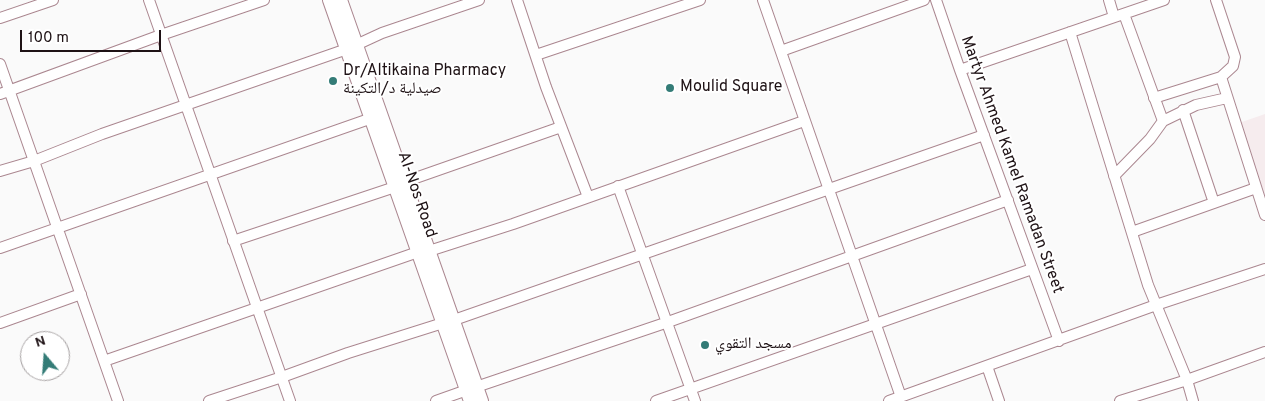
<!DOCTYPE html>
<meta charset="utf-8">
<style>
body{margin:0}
#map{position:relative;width:1265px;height:401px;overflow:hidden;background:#fafafa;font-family:Overpass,sans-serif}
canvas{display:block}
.north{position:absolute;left:20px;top:331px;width:50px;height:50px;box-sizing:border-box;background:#fff;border:1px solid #a5a0a1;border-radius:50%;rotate:342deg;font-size:14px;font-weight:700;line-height:20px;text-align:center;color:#1e1215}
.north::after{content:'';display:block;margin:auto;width:18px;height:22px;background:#347c77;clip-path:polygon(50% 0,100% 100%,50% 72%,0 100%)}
.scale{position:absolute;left:20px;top:30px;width:141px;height:22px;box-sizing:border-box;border:2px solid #1e1215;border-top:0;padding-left:6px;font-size:15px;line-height:18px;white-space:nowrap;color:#1e1215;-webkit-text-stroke:4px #fff;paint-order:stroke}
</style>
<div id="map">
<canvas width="1265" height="401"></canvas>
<div class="north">N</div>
<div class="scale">100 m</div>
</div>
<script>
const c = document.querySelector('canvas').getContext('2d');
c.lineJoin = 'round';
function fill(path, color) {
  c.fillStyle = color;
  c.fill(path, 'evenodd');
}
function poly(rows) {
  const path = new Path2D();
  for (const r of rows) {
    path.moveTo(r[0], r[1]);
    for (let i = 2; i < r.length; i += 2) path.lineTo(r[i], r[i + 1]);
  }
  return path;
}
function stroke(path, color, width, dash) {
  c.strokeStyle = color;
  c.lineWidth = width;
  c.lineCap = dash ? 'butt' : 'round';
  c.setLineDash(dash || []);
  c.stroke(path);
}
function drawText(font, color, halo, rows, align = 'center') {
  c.font = font + ' Overpass,"Noto Naskh Arabic",sans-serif';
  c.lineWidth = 4;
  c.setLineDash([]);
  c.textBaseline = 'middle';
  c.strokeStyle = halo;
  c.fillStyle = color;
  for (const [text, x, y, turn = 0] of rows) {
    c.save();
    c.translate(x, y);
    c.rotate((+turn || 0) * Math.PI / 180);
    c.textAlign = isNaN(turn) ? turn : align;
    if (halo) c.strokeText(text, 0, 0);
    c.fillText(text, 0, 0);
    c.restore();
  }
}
fill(poly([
 [1265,114,1265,195,1239,123]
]), '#f6ecee');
const street = poly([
 [149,0,290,401],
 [517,0,546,87,588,197],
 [763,0,901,397],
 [936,0,960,70,1059,341],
 [1109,0,1114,17],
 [1124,14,1163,121],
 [0,18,53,0],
 [1070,32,1148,285,1187,380,1193,401],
 [356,45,382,33,479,0],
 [781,51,924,0],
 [536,55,700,0],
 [0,64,118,401],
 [960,70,1164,0],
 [1221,77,1265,215],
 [0,94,161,35,264,0],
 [1154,98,1221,77,1233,66,1235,57,1216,0],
 [1183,110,1214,203],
 [0,171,34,161,102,134,347,49],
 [1114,176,1150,139,1163,121,1196,105,1227,98],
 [404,182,561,127],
 [618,186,695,401],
 [1132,232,1256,188],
 [233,241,395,187],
 [0,248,372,118],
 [429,251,513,224,804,121],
 [454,320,984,135],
 [0,323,81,294],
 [104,361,418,252],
 [987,366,999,401],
 [476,387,668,322,1008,200],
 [209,401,282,377,348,353,443,323],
 [436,401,467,390],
 [656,401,1032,269],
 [889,401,1156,305,1265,269],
 [1120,401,1187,380,1265,352]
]);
const secondary = poly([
 [330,0,471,401],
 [340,0,481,401]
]);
stroke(street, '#ab8790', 12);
stroke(secondary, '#ab8790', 16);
stroke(street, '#fff', 10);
stroke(secondary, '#fff', 14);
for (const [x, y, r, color] of [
 [333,81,5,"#347c77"],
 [670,88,5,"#347c77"],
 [705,345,5,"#347c77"]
]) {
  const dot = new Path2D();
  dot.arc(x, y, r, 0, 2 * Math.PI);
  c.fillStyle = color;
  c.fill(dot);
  stroke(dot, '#fff', 2);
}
drawText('16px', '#1e1215', '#fff', [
 ["Dr/Altikaina Pharmacy",343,72],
 ["صيدلية د/التكينة",343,90],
 ["Moulid Square",680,88],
 ["مسجد التقوي",715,345]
], 'left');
drawText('16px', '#1e1215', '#fff', [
 ["Martyr Ahmed Kamel Ramadan Street",1011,165,70],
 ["Al-Nos Road",416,195,71]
]);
</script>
